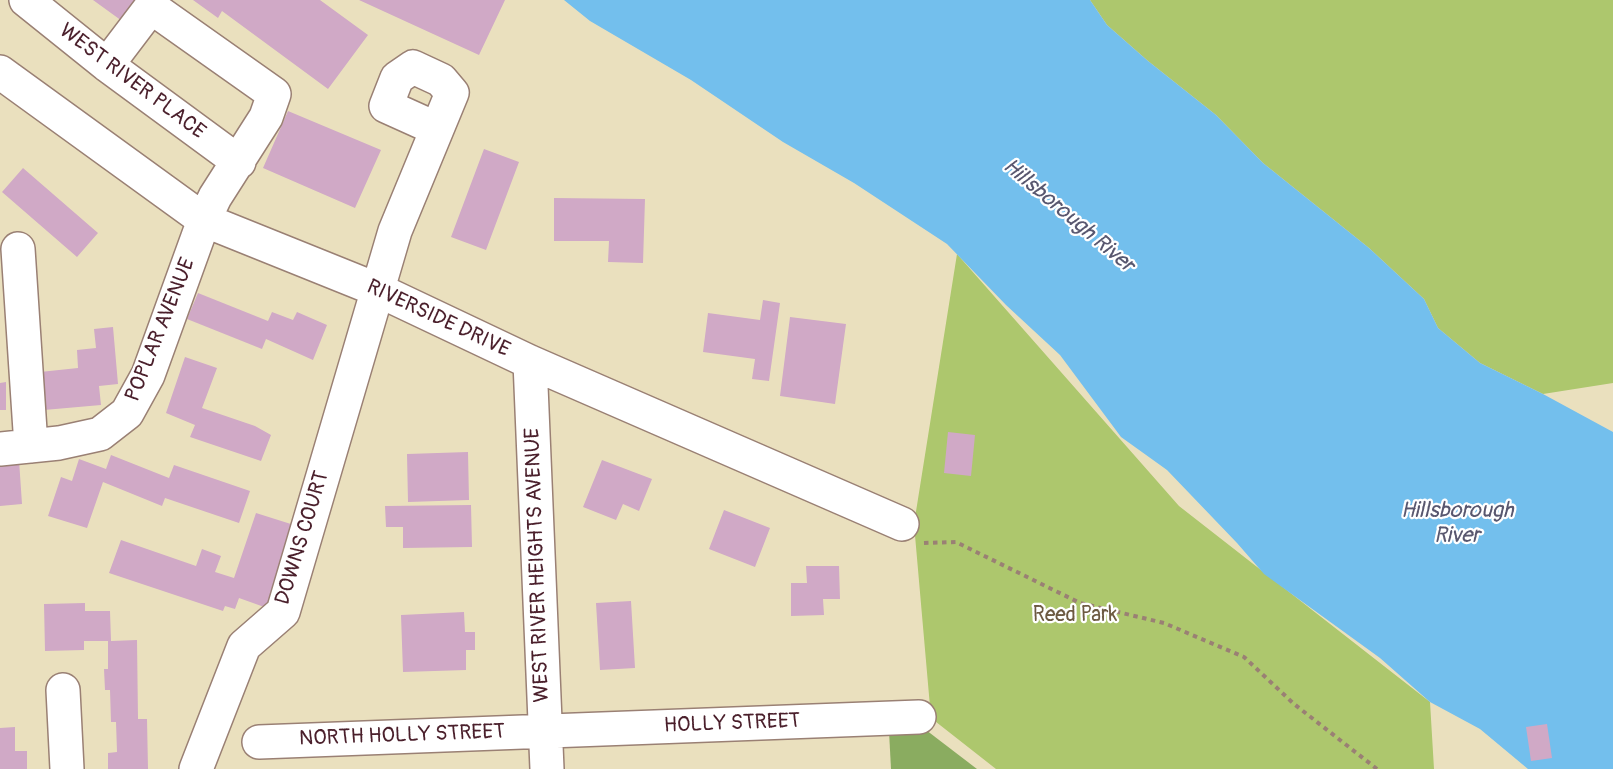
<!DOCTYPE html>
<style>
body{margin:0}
canvas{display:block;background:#eae0be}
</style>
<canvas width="1613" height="769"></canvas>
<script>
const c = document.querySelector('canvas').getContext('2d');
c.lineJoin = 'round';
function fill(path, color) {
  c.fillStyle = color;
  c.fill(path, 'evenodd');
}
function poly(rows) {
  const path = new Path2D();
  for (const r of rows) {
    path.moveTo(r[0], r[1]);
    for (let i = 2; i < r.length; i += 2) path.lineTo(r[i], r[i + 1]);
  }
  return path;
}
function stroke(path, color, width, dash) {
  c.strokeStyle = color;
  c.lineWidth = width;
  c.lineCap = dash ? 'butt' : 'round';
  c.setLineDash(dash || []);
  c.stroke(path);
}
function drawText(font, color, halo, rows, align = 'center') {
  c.font = font + ' Pangolin,sans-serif';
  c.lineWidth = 4.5;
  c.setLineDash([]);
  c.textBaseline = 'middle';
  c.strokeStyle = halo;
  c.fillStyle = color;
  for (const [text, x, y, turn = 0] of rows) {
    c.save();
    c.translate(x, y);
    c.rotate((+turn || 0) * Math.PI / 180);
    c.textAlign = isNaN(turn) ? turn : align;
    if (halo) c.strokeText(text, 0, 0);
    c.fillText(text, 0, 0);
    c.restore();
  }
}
fill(poly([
 [1090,0,1613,0,1613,383,1543,394,1480,363,1438,328,1424,299,1369,248,1263,163,1216,115,1148,61,1107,25],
 [957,254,1179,506,1430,702,1434,769,996,769,931,718,914,524]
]), '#adc76d');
fill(poly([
 [926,730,977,769,891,769,889,731]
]), '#8aac60');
fill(poly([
 [564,0,1090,0,1107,25,1148,61,1216,115,1263,163,1369,248,1424,299,1438,328,1480,363,1543,394,1613,432,1613,769,1528,769,1480,729,1430,702,1380,658,1264,574,1237,543,1167,470,1121,437,1060,355,1006,305,947,244,854,183,783,142,691,80,590,21]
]), '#73bfed');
fill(poly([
 [93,0,138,0,122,21],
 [193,0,320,0,368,35,328,89,222,11,218,18],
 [359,0,505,0,479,55],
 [288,111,381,150,355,208,263,168],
 [484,149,519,162,486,250,451,237],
 [23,168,98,233,77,257,2,192],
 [554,198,645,199,643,263,608,262,609,241,554,241],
 [198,293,268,321,272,312,293,320,297,312,327,325,313,360,266,339,262,349,187,319],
 [763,300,780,303,769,381,752,379,755,359,703,352,708,313,760,320],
 [790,317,846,324,835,404,780,396],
 [113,327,118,384,99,386,101,405,44,410,40,372,78,368,77,350,96,348,94,329],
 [185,357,217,368,202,408,255,426,271,435,261,461,190,437,195,425,166,413],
 [6,382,6,410,0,410,0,383],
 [948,432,975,435,971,476,944,473],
 [468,452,469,500,408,502,407,454],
 [111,455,169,478,174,465,250,491,239,523,165,498,162,506,103,482,87,528,48,516,61,477,72,481,79,459,106,469],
 [19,460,22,504,0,506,0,462],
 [602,460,652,479,639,511,623,504,616,520,583,507],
 [471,505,472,547,403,548,403,527,386,527,385,506],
 [724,510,770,528,755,567,709,549],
 [256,513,294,525,267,608,239,598,235,609,225,606,223,611,109,573,121,540,196,566,202,549,221,556,215,572,234,578],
 [806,566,839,566,840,599,823,599,824,615,791,616,791,583,807,583],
 [631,601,635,668,600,670,596,603],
 [85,603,85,611,110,611,111,641,137,640,138,719,147,719,148,769,108,769,108,753,117,752,116,722,111,722,110,690,105,690,104,669,108,669,108,641,84,641,84,650,45,651,44,604],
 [464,612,465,632,475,632,475,650,466,650,466,670,403,672,401,615],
 [1547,724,1552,758,1531,761,1526,727],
 [15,727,15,751,27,751,27,769,0,769,0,728]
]), '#d0a9c6');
const minor = poly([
 [26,0,107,65,239,162],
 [0,72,204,220,378,290,530,362,902,524],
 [18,249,31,446],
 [530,362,547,769],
 [0,449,59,443,100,434,127,413,148,375,204,220,215,197,266,117,274,94,151,7,107,65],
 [63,690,67,769],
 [259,742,919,717],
 [196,769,244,646,283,612,395,231,452,93,441,80,413,67,397,78,386,106,437,129]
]);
stroke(minor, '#9a8074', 36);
stroke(poly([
 [924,543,956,542,1080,603,1164,623,1244,657,1294,704,1377,769]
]), '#9a8074', 4, [4.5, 4.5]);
stroke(minor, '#fff', 33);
drawText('21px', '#4a1f2b', '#fff', [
 ["WEST RIVER PLACE",132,82,37],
 ["RIVERSIDE DRIVE",438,319,25],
 ["POPLAR AVENUE",161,330,-68],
 ["DOWNS COURT",303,538,-73],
 ["WEST RIVER HEIGHTS AVENUE",538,565,-92],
 ["HOLLY STREET",732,724,-2],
 ["NORTH HOLLY STREET",402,736,-2]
]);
drawText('21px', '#6d5a42', '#fff', [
 ["Reed Park",1075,616]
]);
drawText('italic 22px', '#58576f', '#fff', [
 ["Hillsborough River",1068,216,40],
 ["Hillsborough",1457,511],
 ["River",1457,536]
]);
</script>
